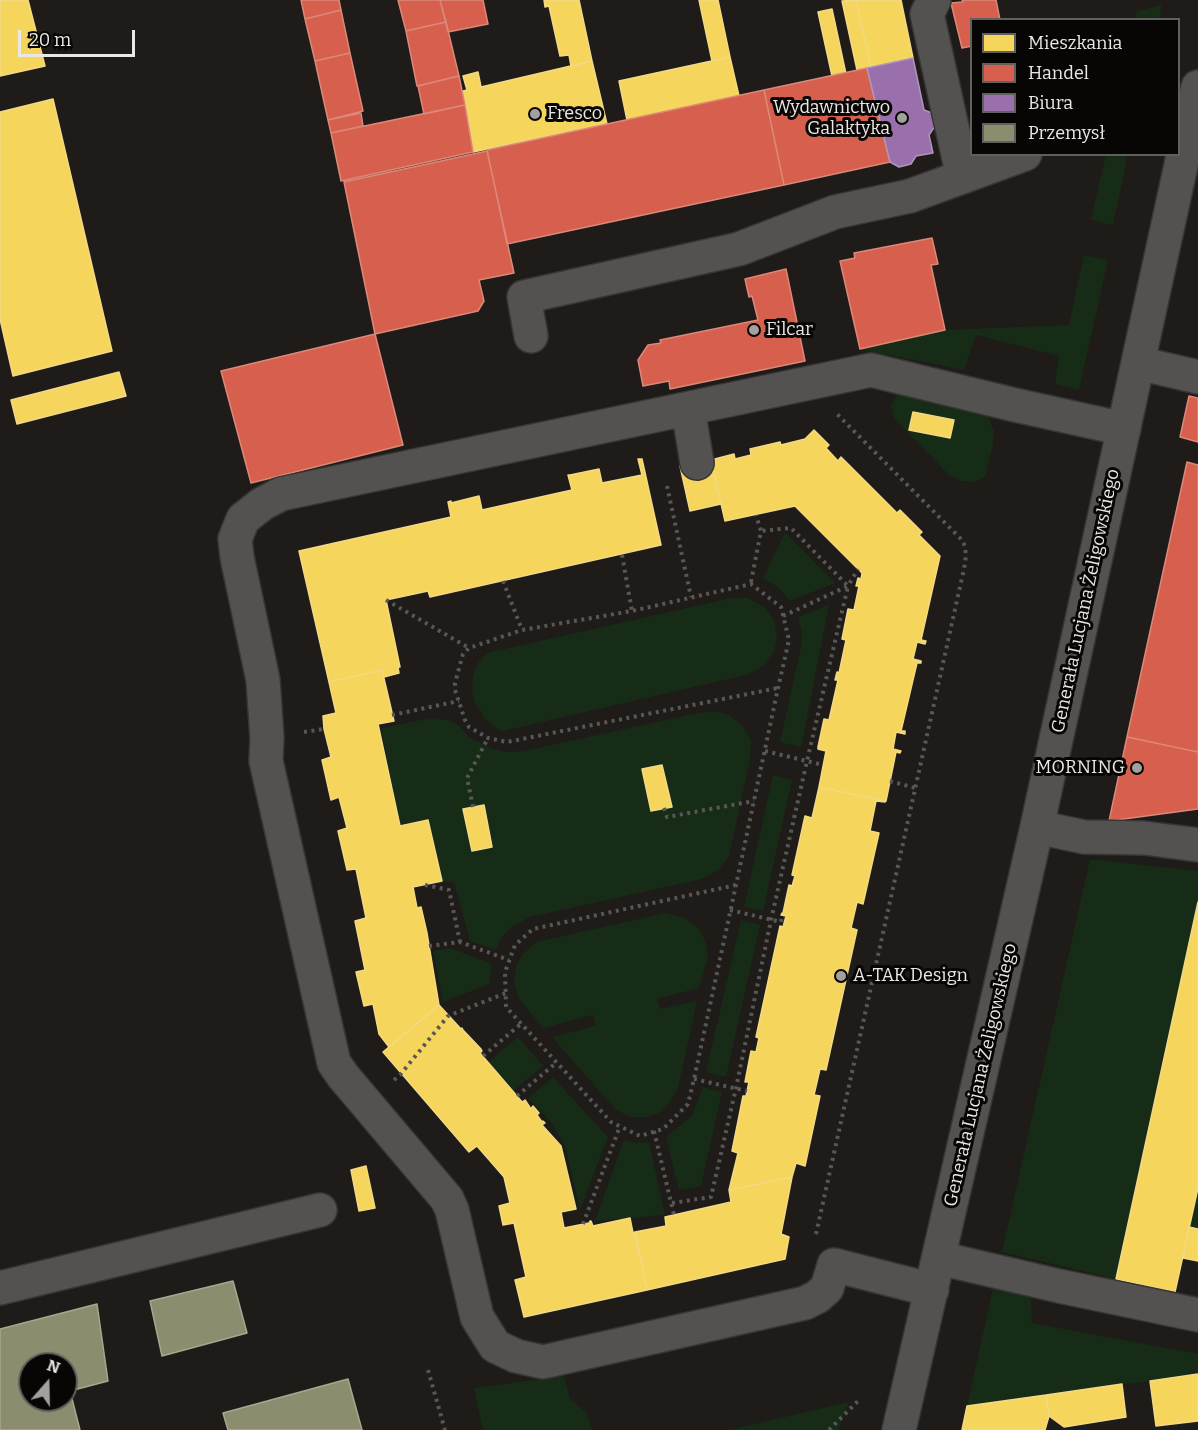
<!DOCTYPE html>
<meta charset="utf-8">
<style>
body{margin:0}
#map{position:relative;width:1198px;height:1430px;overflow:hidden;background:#1e1b19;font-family:Bitter,serif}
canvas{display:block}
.legend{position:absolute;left:970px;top:18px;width:210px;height:138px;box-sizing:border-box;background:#080605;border:2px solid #62605e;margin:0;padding:8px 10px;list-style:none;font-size:18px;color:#eae7e4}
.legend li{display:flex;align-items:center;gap:12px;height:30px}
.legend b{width:30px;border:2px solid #62605e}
.north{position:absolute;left:18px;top:1352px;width:60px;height:60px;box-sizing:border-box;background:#080605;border:2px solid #62605e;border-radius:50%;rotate:20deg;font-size:16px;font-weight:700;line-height:24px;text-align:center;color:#eae7e4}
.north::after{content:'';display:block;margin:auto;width:21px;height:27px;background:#a3a09d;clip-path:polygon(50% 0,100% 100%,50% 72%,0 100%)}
.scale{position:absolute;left:18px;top:30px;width:117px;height:27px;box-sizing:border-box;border:3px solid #eae7e4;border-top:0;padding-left:8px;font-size:18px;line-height:21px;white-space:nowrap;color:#eae7e4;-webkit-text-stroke:4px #080605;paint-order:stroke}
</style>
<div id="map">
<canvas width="1198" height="1430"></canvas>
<ul class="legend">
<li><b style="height:16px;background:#f6d55c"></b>Mieszkania</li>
<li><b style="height:16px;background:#d6604d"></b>Handel</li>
<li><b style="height:16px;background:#9970ab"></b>Biura</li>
<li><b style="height:16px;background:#8c8c6e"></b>Przemysł</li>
</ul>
<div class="north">N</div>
<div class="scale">20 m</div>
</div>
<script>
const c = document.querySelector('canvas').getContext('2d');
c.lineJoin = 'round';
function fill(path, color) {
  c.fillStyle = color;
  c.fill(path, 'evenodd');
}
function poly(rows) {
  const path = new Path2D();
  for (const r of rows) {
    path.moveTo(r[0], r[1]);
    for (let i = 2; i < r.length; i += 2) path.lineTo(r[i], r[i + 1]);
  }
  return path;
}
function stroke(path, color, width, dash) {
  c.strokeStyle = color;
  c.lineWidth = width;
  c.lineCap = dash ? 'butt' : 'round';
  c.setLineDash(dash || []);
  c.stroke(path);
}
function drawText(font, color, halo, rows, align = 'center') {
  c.font = font + ' Bitter,serif';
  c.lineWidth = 6;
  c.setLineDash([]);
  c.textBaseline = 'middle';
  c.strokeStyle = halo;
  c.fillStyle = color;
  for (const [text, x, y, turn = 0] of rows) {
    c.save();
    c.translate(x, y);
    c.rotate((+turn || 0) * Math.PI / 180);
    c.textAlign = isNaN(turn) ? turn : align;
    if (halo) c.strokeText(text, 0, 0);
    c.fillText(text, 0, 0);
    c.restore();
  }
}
fill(poly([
 [1162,5,1159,19,1135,19,1137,11],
 [1106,154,1122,155,1127,159,1113,225,1091,220],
 [1084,255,1108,260,1079,390,1055,384,1059,356,976,335,964,370,860,349,945,330,1069,325],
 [909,391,977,406,989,418,994,432,993,444,985,477,975,482,961,481,949,475,894,418,891,406,897,395],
 [913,413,953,420,950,438,909,430],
 [785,532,835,583,790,601,779,588,763,578],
 [731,598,748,598,765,608,774,620,777,637,774,652,763,666,750,674,503,731,493,726,485,719,475,703,472,691,473,676,478,663,487,653],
 [829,605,801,747,780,742,801,647,802,632,798,617],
 [714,711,729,715,743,726,751,740,750,760,729,856,718,870,702,879,530,917,510,928,501,939,496,950,470,941,454,882,442,881,428,820,400,826,381,728,431,718,448,720,458,725,469,737,490,748,506,752,524,751,698,713],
 [773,775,792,780,763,911,744,907],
 [1090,859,1198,871,1198,902,1116,1279,1002,1252],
 [665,913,683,917,697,927,705,940,708,958,699,988,657,999,660,1009,697,1001,678,1088,670,1102,659,1113,646,1117,631,1117,616,1110,552,1037,596,1026,593,1015,543,1028,519,999,514,983,516,966,524,953,536,942],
 [741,920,760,925,726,1077,706,1072],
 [450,948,492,964,489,984,443,1002,433,951],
 [518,1037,543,1066,513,1091,488,1062],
 [553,1077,608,1137,580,1210,565,1146,550,1121,528,1098],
 [703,1087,722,1092,701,1186,679,1190,666,1137,692,1116],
 [624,1140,636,1143,649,1142,665,1215,595,1221],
 [1198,1188,1198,1229,1189,1227],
 [994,1284,1020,1290,1031,1299,1032,1323,1198,1354,1198,1374,967,1406],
 [564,1376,570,1399,587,1413,592,1430,483,1430,474,1388],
 [849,1402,838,1430,729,1430]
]), '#172c16');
const homes = poly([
 [0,0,28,0,45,66,0,76,0,0],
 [544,0,579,0,592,61,571,66,569,55,560,56,549,6,545,7,544,0],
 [699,0,718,0,730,57,712,61,699,0],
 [856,0,901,0,913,58,871,67,856,0],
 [856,0,871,67,857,70,842,1,856,0],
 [832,9,846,74,832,76,818,12,832,9],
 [730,57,739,96,627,120,619,81,730,57],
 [592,61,607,124,473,152,463,91,467,90,463,76,478,72,481,87,592,61],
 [53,99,112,351,13,376,0,319,0,112,53,99],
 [119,372,126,396,17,424,11,400,119,372],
 [913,412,954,420,950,438,909,430,913,412],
 [814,430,829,445,826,448,838,461,841,457,897,513,900,510,922,532,919,535,940,556,921,640,926,641,925,644,917,642,913,659,921,661,921,663,917,663,901,731,905,731,905,734,896,732,893,749,901,751,900,753,896,752,886,801,819,787,826,751,818,749,818,747,824,719,829,720,838,680,835,680,837,672,839,673,846,640,842,639,848,609,854,610,859,586,856,586,858,578,861,579,862,573,795,506,725,521,711,460,734,454,735,459,751,455,750,449,780,442,781,445,805,439,814,430],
 [638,459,642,459,661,545,430,597,428,591,386,600,400,667,398,667,399,673,384,677,382,670,329,682,299,551,451,517,448,502,451,501,451,503,479,496,482,510,572,490,568,475,570,475,599,469,602,483,642,475,638,459],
 [711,460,721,504,690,511,680,466,711,460],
 [382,670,394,721,378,724,400,826,428,820,442,881,413,887,417,908,421,907,427,933,439,1005,389,1047,379,1034,373,1004,364,1006,356,972,365,970,355,921,366,918,356,869,347,870,338,831,347,828,339,797,331,800,322,760,331,757,324,729,323,716,336,713,329,682,382,670],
 [662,765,672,807,651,811,642,769,662,765],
 [819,787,886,801,885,802,876,801,870,831,879,833,863,904,857,902,851,928,857,930,826,1070,820,1069,814,1095,820,1096,805,1166,796,1163,792,1177,729,1190,738,1153,732,1151,743,1096,746,1096,749,1082,745,1082,751,1051,756,1052,759,1038,756,1037,780,926,783,927,786,916,781,915,782,913,783,913,789,885,792,886,795,876,792,875,805,816,812,818,819,787],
 [484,805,492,847,472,851,463,809,484,805],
 [1198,902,1198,1188,1175,1292,1116,1279,1198,902],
 [439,1005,461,1029,462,1028,463,1030,481,1049,482,1051,480,1053,517,1096,522,1102,525,1100,531,1109,533,1106,539,1113,537,1115,542,1122,543,1121,545,1123,542,1125,561,1146,576,1209,561,1212,564,1228,589,1223,590,1221,591,1221,593,1226,630,1218,633,1233,635,1232,647,1290,524,1317,515,1280,526,1277,514,1223,503,1225,499,1206,510,1203,504,1177,477,1146,469,1152,383,1052,439,1005],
 [366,1166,375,1208,359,1211,351,1170,366,1166],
 [792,1177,781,1234,789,1237,785,1259,647,1290,635,1232,666,1226,665,1217,731,1202,729,1190,792,1177],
 [1189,1227,1198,1229,1198,1261,1183,1258,1189,1227],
 [1198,1374,1198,1421,1156,1426,1150,1381,1198,1374],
 [1122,1384,1126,1417,1064,1427,1049,1416,1046,1395,1122,1384],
 [1046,1395,1049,1416,1045,1430,962,1430,967,1406,1046,1395]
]);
fill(homes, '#f6d55c');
stroke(homes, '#f2da85', 1.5);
const shops = poly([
 [301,0,339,0,341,10,305,19,301,0],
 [398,0,440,0,446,22,406,31,398,0],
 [440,0,483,0,488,24,448,32,440,0],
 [962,0,996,0,1000,20,972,20,972,46,962,48,951,3,963,2,962,0],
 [341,10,350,53,315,61,305,19,341,10],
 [446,22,459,76,417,86,406,31,446,22],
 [350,53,363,111,328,120,315,61,350,53],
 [867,68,890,162,784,185,764,90,867,68],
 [459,76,465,105,424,114,418,86,459,76],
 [764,90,784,185,507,244,487,150,764,90],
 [465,105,473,152,341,181,331,133,465,105],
 [361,113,363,126,331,133,328,120,361,113],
 [487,151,514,273,479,280,484,301,478,311,375,334,344,182,487,151],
 [932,238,938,264,931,265,945,330,860,349,840,261,855,258,854,253,932,238],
 [786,269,805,361,670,389,669,381,643,386,638,360,648,345,661,343,660,340,758,320,752,296,749,297,745,279,786,269],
 [375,334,403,445,251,483,221,371,375,334],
 [1189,396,1198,398,1198,442,1180,437,1189,396],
 [1187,462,1198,465,1198,752,1127,737,1187,462],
 [1127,737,1198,752,1198,809,1109,821,1127,737]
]);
fill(shops, '#d6604d');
stroke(shops, '#dc887a', 1.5);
const offices = poly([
 [913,58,924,110,932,113,935,126,929,135,933,153,916,156,911,164,899,167,890,162,867,68,913,58]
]);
fill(offices, '#9970ab');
stroke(offices, '#b194bc', 1.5);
const industry = poly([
 [233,1281,247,1333,162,1356,150,1301,233,1281],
 [97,1304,108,1381,70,1391,80,1430,0,1430,0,1329,97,1304],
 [30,1364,66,1364,66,1400,30,1400,30,1364],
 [348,1379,362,1430,228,1430,223,1413,348,1379]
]);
fill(industry, '#8c8c6e');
stroke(industry, '#a8a791', 1.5);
const minor = poly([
 [934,0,927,14,963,177],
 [531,336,524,297,739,249,835,212,910,196,1025,154],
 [1138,363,1198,377],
 [688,409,697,463],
 [1037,827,1084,837,1144,838,1198,845],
 [939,1258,1059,1286,1198,1315],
 [0,1288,320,1210],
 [932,1290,834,1265,827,1288,817,1297,805,1303,543,1362,516,1356,495,1346,477,1317,452,1210,447,1199,343,1076,334,1063,266,761,267,738,263,680,237,557,235,539,243,519,262,504,281,494,871,370,1015,405,1124,429],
 [899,1430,1037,827,1198,87]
]);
stroke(minor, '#383635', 36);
stroke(poly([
 [667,486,691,597],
 [622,555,632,611],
 [503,581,522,630],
 [751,582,761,531,756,515],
 [386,600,469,648],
 [783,616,848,586,858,569],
 [392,715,459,701],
 [304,732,324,729],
 [765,751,823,765],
 [890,781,915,788],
 [473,807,467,778,488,738],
 [664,808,667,817,754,801],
 [425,885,449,890,460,942],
 [736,885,533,929,515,945,505,972,506,1007,611,1122,640,1136,663,1129,688,1104,694,1079,736,885,778,688,789,640,781,607,751,584,632,611,522,630,469,648,463,654,455,683,455,690,465,720,469,727,488,738,507,742,778,688],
 [730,910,781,922,782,915],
 [429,946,460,942,509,960],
 [483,1056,522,1023],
 [694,1079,747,1091],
 [394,1080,400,1075,448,1016,506,993],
 [517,1096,557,1062],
 [654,1131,674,1215],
 [672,1203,711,1197,736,1088,771,920,807,761,848,586,791,528,761,531],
 [583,1224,620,1126],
 [816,1234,964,569,966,556,965,546,962,540,837,414],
 [428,1370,445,1430],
 [829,1430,858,1401]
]), '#595756', 4, [3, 4.5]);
stroke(minor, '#545251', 33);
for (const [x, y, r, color] of [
 [535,114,6,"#a3a09d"],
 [902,118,6,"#a3a09d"],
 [754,330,6,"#a3a09d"],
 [1137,768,6,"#a3a09d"],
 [841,976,6,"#a3a09d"]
]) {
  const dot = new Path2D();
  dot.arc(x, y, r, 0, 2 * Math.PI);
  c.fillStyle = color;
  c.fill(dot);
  stroke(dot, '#080605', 2);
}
drawText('18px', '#eae7e4', '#080605', [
 ["Wydawnictwo",890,108,"right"],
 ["Galaktyka",890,129,"right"],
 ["Fresco",547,114],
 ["Filcar",766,330],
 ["MORNING",1125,768,"right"],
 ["A-TAK Design",853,976]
], 'left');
drawText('18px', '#eae7e4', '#080605', [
 ["Generała Lucjana Żeligowskiego",1086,601,-78],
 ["Generała Lucjana Żeligowskiego",981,1075,-77]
]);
</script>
